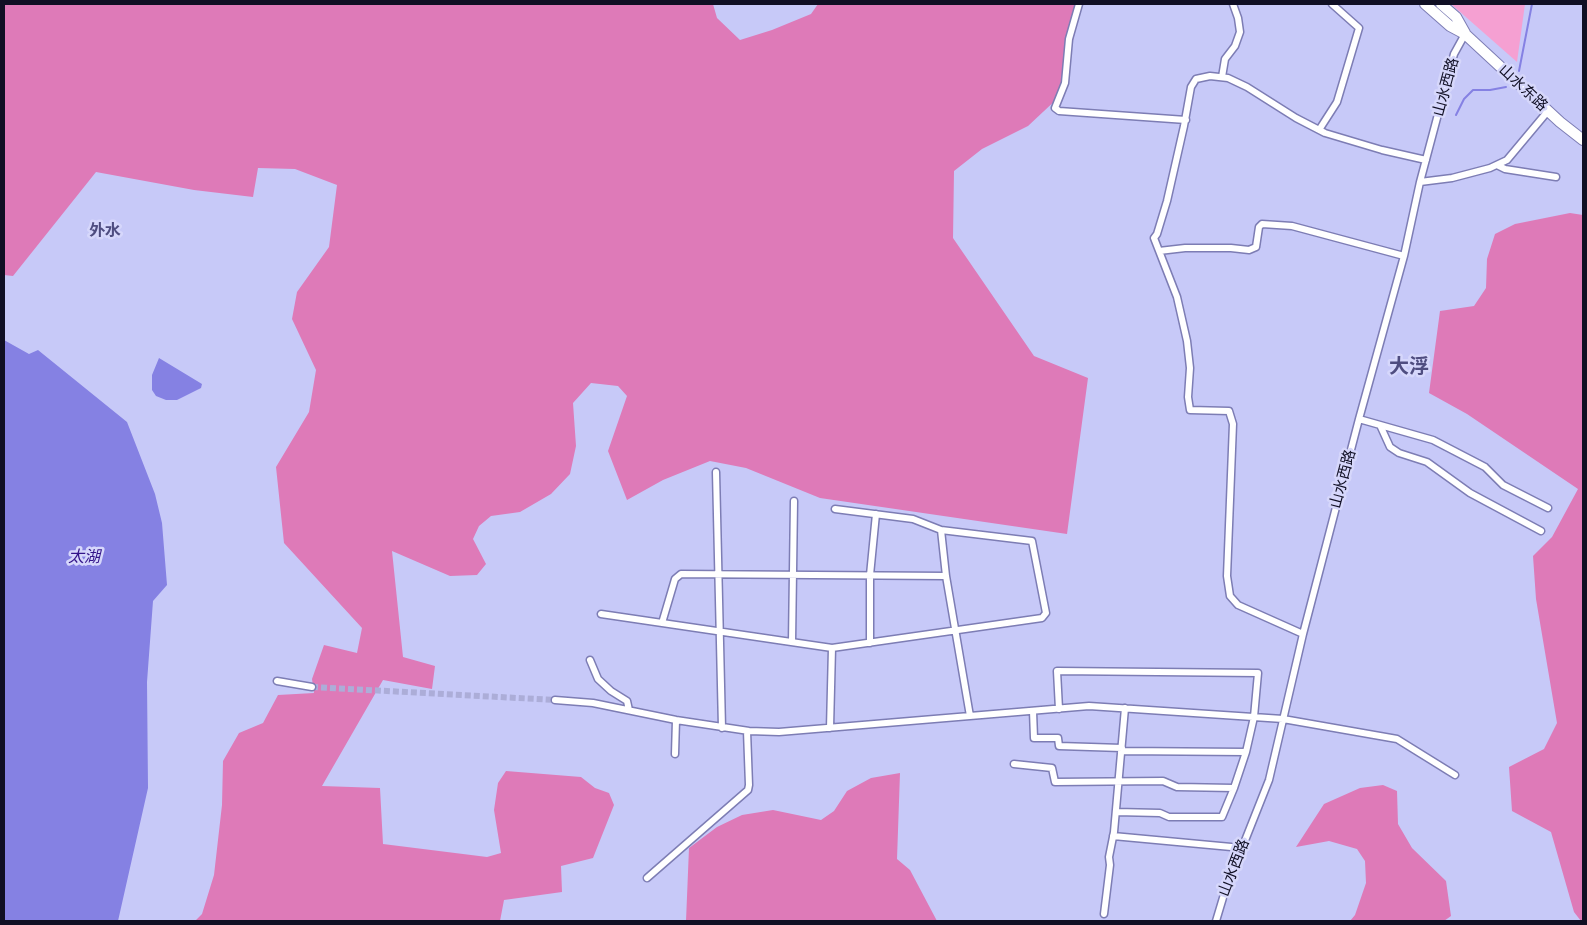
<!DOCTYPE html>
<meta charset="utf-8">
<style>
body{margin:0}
#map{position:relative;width:1587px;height:925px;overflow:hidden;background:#c7c9f8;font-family:Quicksand,sans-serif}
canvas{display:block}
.frame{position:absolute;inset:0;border:5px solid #100f24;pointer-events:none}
</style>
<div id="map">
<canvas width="1587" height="925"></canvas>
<div class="frame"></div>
</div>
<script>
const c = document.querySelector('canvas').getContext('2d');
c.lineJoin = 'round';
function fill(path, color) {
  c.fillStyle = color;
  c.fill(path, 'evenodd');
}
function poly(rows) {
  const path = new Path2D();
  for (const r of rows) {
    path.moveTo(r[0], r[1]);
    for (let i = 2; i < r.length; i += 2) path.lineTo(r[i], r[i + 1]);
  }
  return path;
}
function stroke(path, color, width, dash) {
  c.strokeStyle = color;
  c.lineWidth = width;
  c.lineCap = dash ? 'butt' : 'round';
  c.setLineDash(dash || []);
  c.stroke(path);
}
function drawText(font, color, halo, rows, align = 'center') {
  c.font = font + ' Quicksand,"Noto Sans SC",sans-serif';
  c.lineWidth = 5;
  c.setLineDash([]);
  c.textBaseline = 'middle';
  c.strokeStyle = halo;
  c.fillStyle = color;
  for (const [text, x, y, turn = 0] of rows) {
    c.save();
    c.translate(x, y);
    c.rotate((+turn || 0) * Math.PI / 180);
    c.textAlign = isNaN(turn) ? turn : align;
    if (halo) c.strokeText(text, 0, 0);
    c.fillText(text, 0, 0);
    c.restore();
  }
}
fill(poly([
 [1451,4,1525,4,1517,62]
]), '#f5a0d2');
fill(poly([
 [4,4,713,4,717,18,740,40,772,30,811,14,818,4,1082,4,1059,97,1028,126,982,149,954,171,953,238,1034,356,1088,378,1067,534,820,498,746,468,710,461,663,480,627,500,608,451,627,396,618,386,591,383,573,403,576,446,570,474,551,494,520,512,491,516,479,526,473,539,486,564,477,575,450,576,392,551,403,657,435,666,432,689,383,680,322,786,380,788,383,844,487,857,501,853,494,810,498,783,506,771,581,777,595,788,609,793,614,805,593,858,561,866,562,892,504,900,500,921,195,921,202,914,214,875,222,805,223,761,239,733,263,723,278,695,314,693,312,679,324,645,357,653,362,628,284,543,276,467,309,412,316,370,292,319,297,292,329,247,337,185,295,169,258,168,253,197,194,190,96,172,13,276,4,275],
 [1570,213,1583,215,1583,921,1581,921,1574,912,1551,832,1512,811,1509,767,1544,749,1557,723,1536,599,1533,556,1552,537,1578,489,1467,414,1429,393,1440,311,1474,306,1486,288,1487,259,1495,234,1515,224],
 [900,773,897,859,910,870,937,921,686,921,689,848,717,827,742,815,773,810,821,820,834,811,847,791,871,778],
 [1383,785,1397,791,1398,824,1412,848,1446,881,1451,916,1444,921,1350,921,1355,915,1366,883,1365,861,1357,849,1329,841,1296,847,1324,804,1360,788]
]), '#de7ab8');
fill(poly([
 [4,340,29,354,38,350,127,422,155,494,162,523,167,585,153,601,147,682,148,788,118,921,4,921],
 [159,358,202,384,201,388,177,400,166,400,156,396,152,390,152,375]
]), '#8581e3');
stroke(poly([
 [1519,71,1532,4],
 [1456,115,1464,99,1473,90,1490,90,1506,87]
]), '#8581e3', 2);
stroke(poly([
 [312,687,555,700]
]), '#acadd8', 6, [6, 3]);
const minor = poly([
 [1079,4,1069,39,1065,83,1055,108,1059,111,1186,120],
 [1222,77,1225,59,1235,46,1240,32,1238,18,1233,4],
 [1319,130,1337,102,1359,28,1332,4],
 [1497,165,1505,169,1556,177],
 [1420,182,1452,178,1490,168,1507,160,1548,111],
 [1159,251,1185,248,1231,248,1249,250,1256,247,1259,227,1262,224,1292,226,1404,256],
 [1359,419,1433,440,1485,467,1503,485,1548,508],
 [1380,425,1390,447,1399,453,1427,462,1470,493,1541,531],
 [716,472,722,728],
 [941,530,946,576,970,716],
 [601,614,832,648,1042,618,1046,613,1032,541,941,530,913,519,835,509],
 [662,623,675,579,681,574,946,576],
 [1303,634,1238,605,1230,596,1227,576,1233,424,1229,411,1190,410,1188,397,1190,368,1187,341,1177,297,1154,238,1157,234,1167,201,1184,126,1191,87,1196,79,1210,76,1228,78,1247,87,1296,118,1325,133,1382,150,1426,160],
 [792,642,794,501],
 [870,643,870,575,876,514],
 [590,660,598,679,611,691,627,701,629,710],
 [277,681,312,687],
 [555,700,593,703,676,720,749,731,779,732,1089,706,1283,719,1397,739,1455,775],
 [1059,709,1057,671,1258,673,1254,717,1246,752,1121,751],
 [1033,711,1034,738,1058,738,1059,746,1122,748],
 [830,728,832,648],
 [675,754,676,720],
 [1014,764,1052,768,1055,782,1163,781,1177,787,1234,788,1246,752],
 [1116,812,1160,813,1169,817,1222,817,1234,788],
 [1113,836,1242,848],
 [647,878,748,790,749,785,747,731],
 [1104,914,1110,865,1109,857,1114,832,1125,708],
 [1216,921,1225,891,1269,780,1303,634,1359,419,1404,256,1420,182,1454,54,1465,34]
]);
const highway = poly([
 [1425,4,1450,26,1465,34,1560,122,1583,140],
 [1441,4,1456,17,1465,33]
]);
stroke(minor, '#7d7db4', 9);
stroke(highway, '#7d7db4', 12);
stroke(minor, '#fff', 6);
stroke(highway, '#fff', 10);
drawText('15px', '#100f24', '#d6d7fb', [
 ["山水西路",1446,87,-75],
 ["山水东路",1523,88,43],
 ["山水西路",1343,479,-75],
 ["山水西路",1234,868,-69]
]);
drawText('bold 16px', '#4f4d80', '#d6d7fb', [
 ["外水",105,231]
]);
drawText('italic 16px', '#331489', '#d6d7fb', [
 ["太湖",84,557]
]);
drawText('bold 20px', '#4f4d80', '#d6d7fb', [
 ["大浮",1409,367]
]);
</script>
